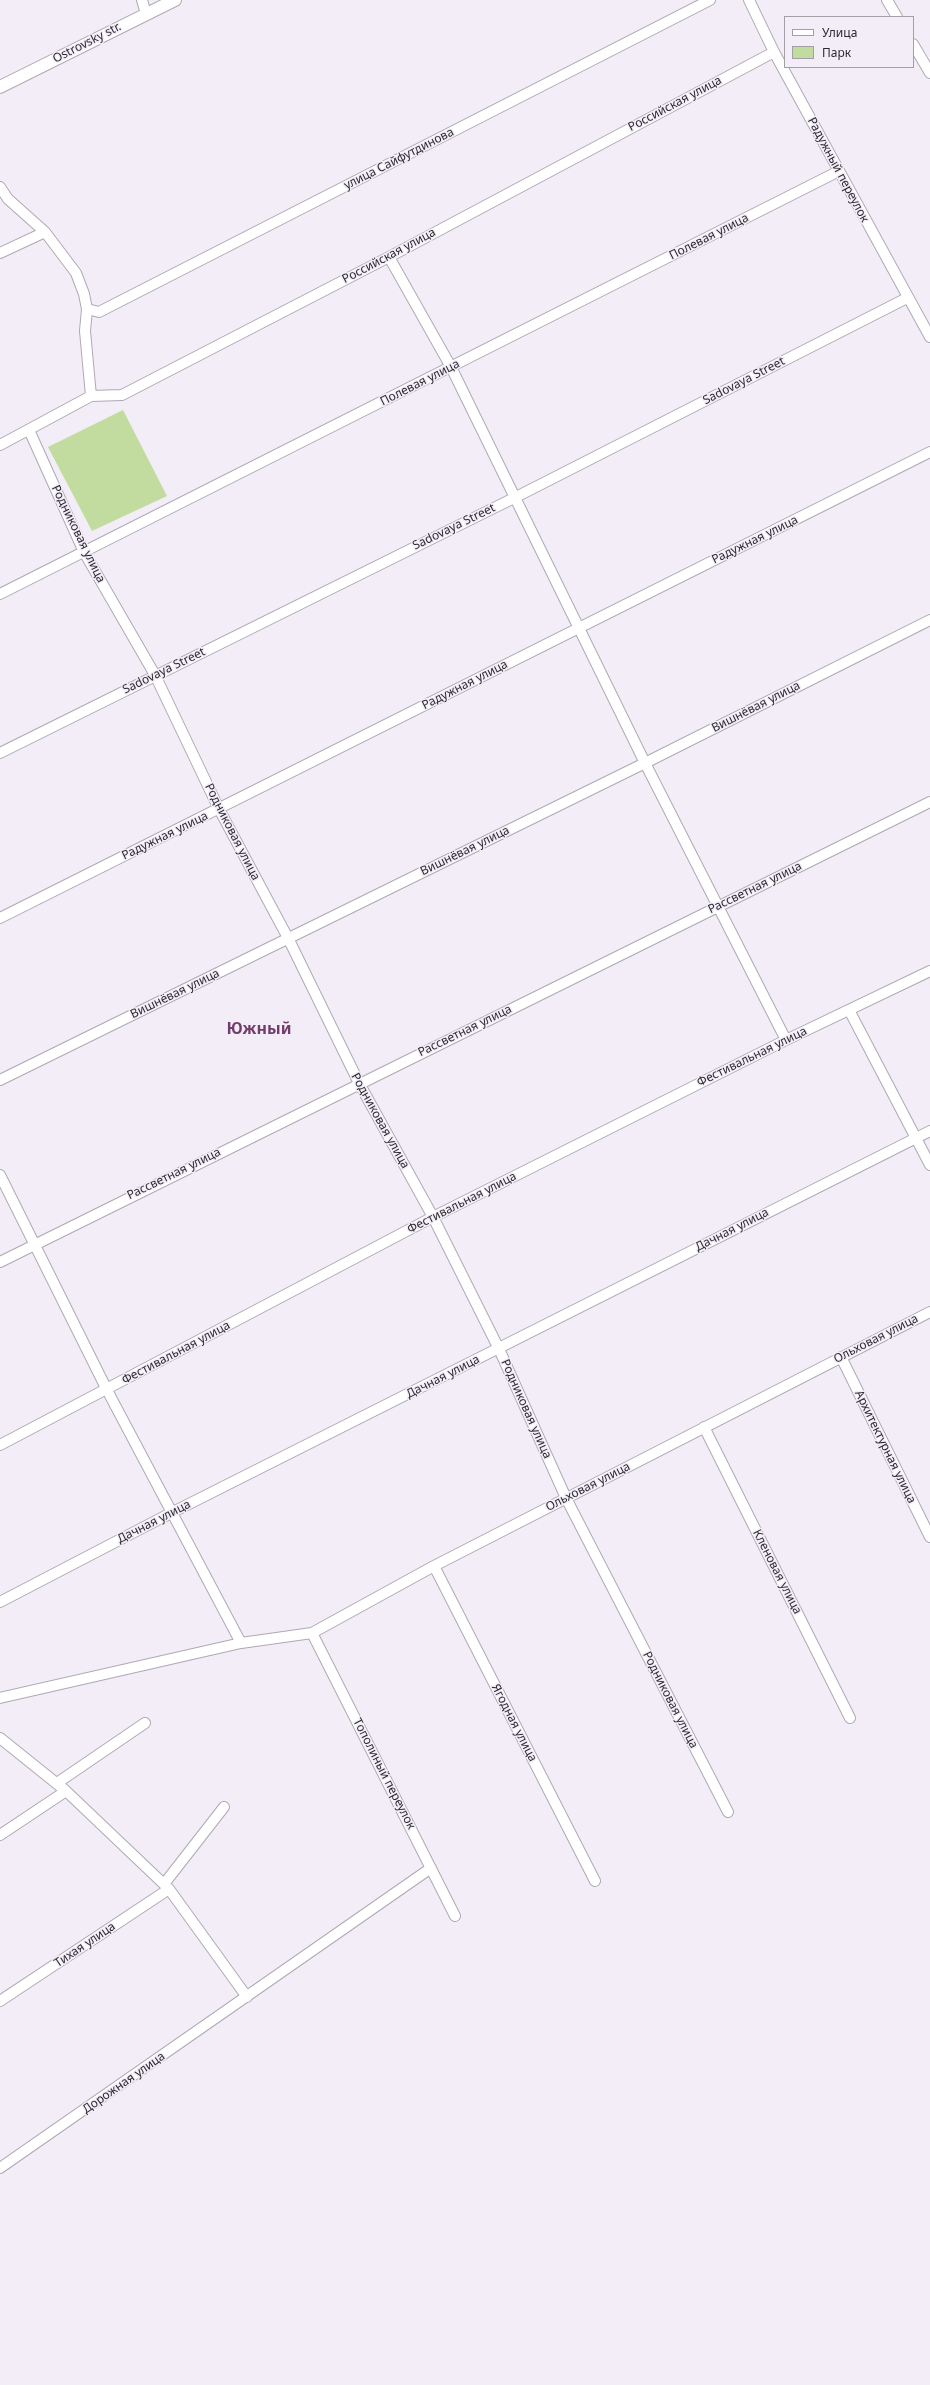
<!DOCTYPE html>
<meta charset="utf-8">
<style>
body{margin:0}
#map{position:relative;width:930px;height:2385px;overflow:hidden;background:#f3edf8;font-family:"Noto Sans",sans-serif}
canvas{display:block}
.legend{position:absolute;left:784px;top:16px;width:130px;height:52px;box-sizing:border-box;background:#f3edf8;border:1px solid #a39fa7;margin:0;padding:5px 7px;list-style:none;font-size:12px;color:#2c2a2e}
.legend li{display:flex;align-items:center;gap:8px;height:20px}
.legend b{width:20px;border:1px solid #a39fa7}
</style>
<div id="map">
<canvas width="930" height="2385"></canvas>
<ul class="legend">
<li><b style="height:5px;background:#fff"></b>Улица</li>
<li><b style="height:11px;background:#c1dc9e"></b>Парк</li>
</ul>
</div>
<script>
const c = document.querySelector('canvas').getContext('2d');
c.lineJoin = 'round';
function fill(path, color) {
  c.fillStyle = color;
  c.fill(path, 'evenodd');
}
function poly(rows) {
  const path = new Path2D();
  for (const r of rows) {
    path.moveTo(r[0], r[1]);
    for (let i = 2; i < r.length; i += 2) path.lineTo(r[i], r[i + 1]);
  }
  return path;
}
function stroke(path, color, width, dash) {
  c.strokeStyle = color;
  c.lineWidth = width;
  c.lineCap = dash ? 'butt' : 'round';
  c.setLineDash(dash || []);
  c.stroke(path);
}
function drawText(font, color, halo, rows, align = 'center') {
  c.font = font + ' "Noto Sans",sans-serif';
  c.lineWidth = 3;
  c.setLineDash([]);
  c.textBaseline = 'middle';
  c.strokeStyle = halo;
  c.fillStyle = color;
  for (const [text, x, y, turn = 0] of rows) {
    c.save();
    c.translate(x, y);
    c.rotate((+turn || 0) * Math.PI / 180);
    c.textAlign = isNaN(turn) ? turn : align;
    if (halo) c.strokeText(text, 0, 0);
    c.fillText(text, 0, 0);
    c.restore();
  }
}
fill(poly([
 [123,410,167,496,92,531,48,447]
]), '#c1dc9e');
const minor = poly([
 [142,0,146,14],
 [749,0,774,52,930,337],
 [887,0,897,17],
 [913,44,930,73],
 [0,187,8,199,45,232,76,273,84,294,87,309,85,331,91,396],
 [0,253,45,232],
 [389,257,451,367,645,763,786,1040],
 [87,309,99,312,710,0],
 [29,430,84,552,155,675,219,809,288,938,359,1083,433,1217,499,1349,566,1498,728,1812],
 [0,445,91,396,122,395,389,257,774,52],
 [0,594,839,171],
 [0,753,516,497,907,298],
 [0,918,930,452],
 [849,1010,930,1165],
 [0,1080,645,763,930,620],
 [0,1175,107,1390,241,1643],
 [0,1262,930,802],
 [841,1357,930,1537],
 [704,1427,850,1718],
 [0,1445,433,1217,786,1040,930,971],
 [434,1566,595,1881],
 [0,1602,171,1513,930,1131],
 [312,1633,455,1916],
 [0,1698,241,1643,312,1633,434,1566,930,1312],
 [0,1738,66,1791,169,1889,247,1997],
 [57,1783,145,1723],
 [0,1835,66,1791],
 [164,1884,224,1807],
 [0,2001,169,1889],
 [0,2168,431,1868]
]);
const major = poly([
 [0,87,175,0]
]);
stroke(minor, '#aea9b3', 12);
stroke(major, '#aea9b3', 14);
stroke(minor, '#fff', 10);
stroke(major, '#fff', 12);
drawText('12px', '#2c2a2e', '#f3edf8', [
 ["Ostrovsky str.",87,43,-27],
 ["Российская улица",675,104,-28],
 ["улица Сайфутдинова",399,159,-27],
 ["Радужный переулок",838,170,62],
 ["Полевая улица",709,237,-27],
 ["Российская улица",389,256,-28],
 ["Sadovaya Street",744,381,-27],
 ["Полевая улица",420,383,-27],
 ["Sadovaya Street",454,527,-26],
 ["Родниковая улица",78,534,64],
 ["Радужная улица",755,540,-26],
 ["Sadovaya Street",164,671,-26],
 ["Радужная улица",465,685,-27],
 ["Вишнёвая улица",756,707,-27],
 ["Родниковая улица",232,832,63],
 ["Радужная улица",165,836,-26],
 ["Вишнёвая улица",465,851,-26],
 ["Рассветная улица",755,888,-26],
 ["Вишнёвая улица",175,994,-26],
 ["Рассветная улица",465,1031,-26],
 ["Фестивальная улица",752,1057,-26],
 ["Родниковая улица",380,1121,61],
 ["Рассветная улица",174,1174,-26],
 ["Фестивальная улица",462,1203,-27],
 ["Дачная улица",732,1230,-27],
 ["Ольховая улица",876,1339,-27],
 ["Фестивальная улица",176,1353,-28],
 ["Дачная улица",443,1377,-27],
 ["Родниковая улица",526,1409,66],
 ["Архитектурная улица",885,1447,64],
 ["Ольховая улица",588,1487,-27],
 ["Дачная улица",154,1522,-27],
 ["Кленовая улица",777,1572,63],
 ["Родниковая улица",670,1700,63],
 ["Ягодная улица",514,1723,63],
 ["Тополиный переулок",384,1774,63],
 ["Тихая улица",85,1945,-34],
 ["Дорожная улица",124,2083,-35]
]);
drawText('bold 16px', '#723c6b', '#f3edf8', [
 ["Южный",259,1029]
]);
</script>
